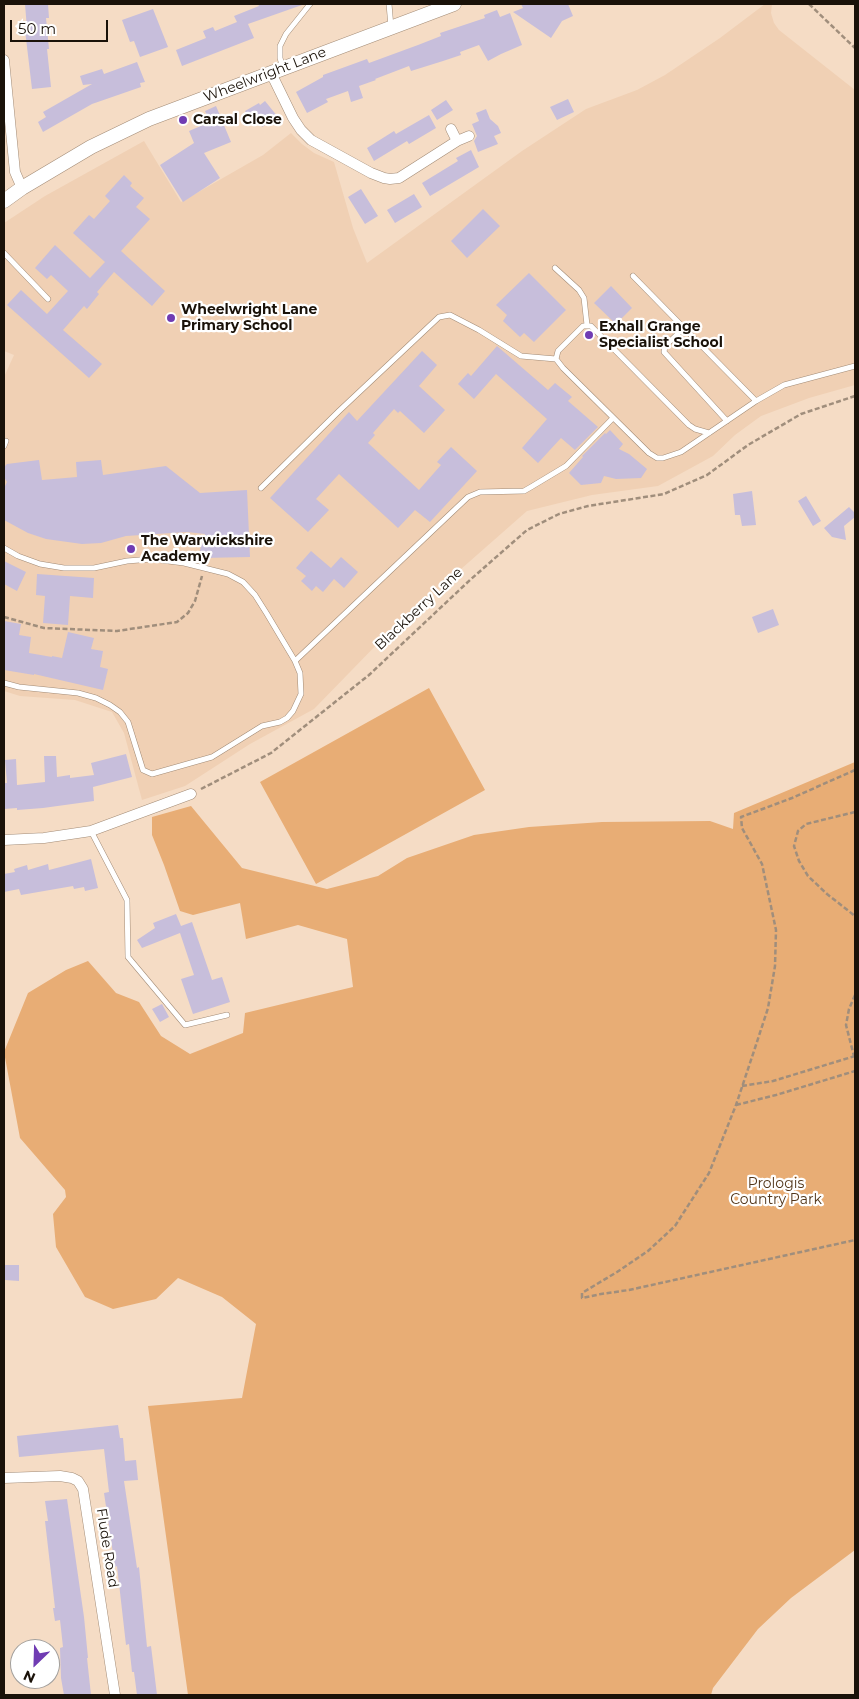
<!DOCTYPE html>
<style>
body{margin:0}
#map{position:relative;width:859px;height:1699px;overflow:hidden;background:#f5dcc5;font-family:Montserrat,sans-serif}
canvas{display:block}
.frame{position:absolute;inset:0;border:5px solid #1a1209;pointer-events:none}
.north{position:absolute;left:10px;top:1639px;width:50px;height:50px;box-sizing:border-box;background:#fff;border:1px solid #a3a09d;border-radius:50%;rotate:204deg;font-size:14px;font-weight:700;line-height:20px;text-align:center;color:#1a1209}
.north::after{content:'';display:block;margin:auto;width:18px;height:22px;background:#703cb3;clip-path:polygon(50% 0,100% 100%,50% 72%,0 100%)}
.scale{position:absolute;left:10px;top:20px;width:98px;height:22px;box-sizing:border-box;border:2px solid #1a1209;border-top:0;padding-left:6px;font-size:15px;line-height:18px;white-space:nowrap;color:#1a1209;-webkit-text-stroke:4px #fff;paint-order:stroke}
</style>
<div id="map">
<canvas width="859" height="1699"></canvas>
<div class="frame"></div>
<div class="north">N</div>
<div class="scale">50 m</div>
</div>
<script>
const c = document.querySelector('canvas').getContext('2d');
c.lineJoin = 'round';
function fill(path, color) {
  c.fillStyle = color;
  c.fill(path, 'evenodd');
}
function poly(rows) {
  const path = new Path2D();
  for (const r of rows) {
    path.moveTo(r[0], r[1]);
    for (let i = 2; i < r.length; i += 2) path.lineTo(r[i], r[i + 1]);
  }
  return path;
}
function stroke(path, color, width, dash) {
  c.strokeStyle = color;
  c.lineWidth = width;
  c.lineCap = dash ? 'butt' : 'round';
  c.setLineDash(dash || []);
  c.stroke(path);
}
function drawText(font, color, halo, rows, align = 'center') {
  c.font = font + ' Montserrat,sans-serif';
  c.lineWidth = 4.5;
  c.setLineDash([]);
  c.textBaseline = 'middle';
  c.strokeStyle = halo;
  c.fillStyle = color;
  for (const [text, x, y, turn = 0] of rows) {
    c.save();
    c.translate(x, y);
    c.rotate((+turn || 0) * Math.PI / 180);
    c.textAlign = isNaN(turn) ? turn : align;
    if (halo) c.strokeText(text, 0, 0);
    c.fillText(text, 0, 0);
    c.restore();
  }
}
fill(poly([
 [765,4,772,4,771,13,774,23,779,30,855,90,855,385,809,398,761,416,735,435,713,456,658,486,592,495,527,511,386,635,314,709,250,744,185,786,142,800,124,733,112,712,75,700,20,696,4,691,4,377,14,355,4,351,4,223,45,196,144,141,181,202,263,155,291,133,302,144,314,153,334,162,353,228,367,263,522,151,586,109,637,90,665,75,720,38]
]), '#f0d0b4');
fill(poly([
 [429,688,485,790,316,884,260,782],
 [855,762,855,1550,791,1598,758,1629,713,1688,711,1695,188,1695,148,1406,242,1398,256,1324,222,1297,178,1278,156,1299,113,1309,85,1297,56,1247,53,1214,66,1197,65,1190,20,1138,4,1052,28,993,66,970,88,961,116,993,139,1002,161,1036,190,1054,243,1033,245,1013,353,987,347,939,298,925,246,939,240,903,193,915,180,911,164,865,152,835,152,817,191,806,242,868,327,889,378,876,407,858,474,835,529,827,602,822,710,821,733,829,734,813]
]), '#e8ad75');
fill(poly([
 [25,4,48,4,49,18,46,18,49,49,47,49,51,87,32,89,25,30,27,29],
 [258,4,302,4,302,5,248,24,254,38,182,66,176,50,206,38,203,31,213,27,215,31,237,22,234,16,259,6],
 [521,4,568,4,573,16,562,21,551,38,513,12,523,8],
 [153,9,168,47,140,57,134,41,130,42,122,20],
 [497,10,500,17,510,13,522,45,501,54,488,61,479,45,460,52,461,55,443,61,411,71,409,66,375,79,376,80,359,86,363,98,351,102,348,91,326,99,328,102,307,113,296,92,323,77,323,75,367,59,369,63,418,45,441,36,440,33,485,18,484,15],
 [137,62,145,82,140,83,141,87,92,104,43,132,38,122,46,117,43,112,92,84,83,85,80,76,102,69,104,74],
 [568,99,574,112,557,120,550,107],
 [446,100,453,110,437,120,431,110],
 [265,101,278,117,262,127,259,122,253,126,245,111,259,103,260,105],
 [216,106,231,142,204,153,220,178,183,202,160,165,194,143,189,131,210,122,205,111],
 [486,109,490,119,498,126,501,133,494,136,498,144,478,152,474,141,477,136,472,124,479,121,476,113],
 [429,115,436,128,409,144,407,141,374,161,367,148,394,131,396,134],
 [471,150,479,167,430,196,422,183,458,161,456,158],
 [124,175,132,183,130,186,144,198,136,207,150,219,121,251,165,291,152,306,114,272,97,292,99,294,87,309,84,306,63,330,102,364,89,378,7,305,21,290,47,314,68,291,51,275,47,279,35,268,55,245,90,278,105,262,73,233,89,215,94,219,110,201,105,196],
 [361,189,378,216,365,224,348,197],
 [414,194,422,207,395,223,387,210],
 [483,209,500,226,467,258,451,241],
 [529,273,566,310,534,342,524,333,520,337,503,321,507,315,496,305],
 [611,286,632,308,616,324,594,303],
 [497,346,548,390,555,383,572,397,568,401,598,427,575,450,561,438,538,463,522,448,547,419,496,374,474,399,458,384,468,373,471,376],
 [422,351,437,365,419,386,445,410,424,433,400,411,398,413,394,409,373,433,375,435,368,443,419,490,441,465,437,462,451,447,477,471,430,522,415,510,398,528,339,474,316,499,329,510,308,532,270,498,349,412,357,421],
 [610,430,623,444,619,449,629,454,647,469,641,478,616,479,604,476,601,483,581,485,569,473,583,457,582,456,605,433,606,434],
 [39,460,42,480,77,477,76,462,101,460,103,475,166,466,200,493,247,490,250,557,202,558,200,550,205,534,187,532,126,536,101,543,82,544,46,539,28,533,4,520,4,488,7,482,4,477,4,467,7,464],
 [752,491,756,525,742,526,740,515,735,515,733,494],
 [806,496,821,521,813,526,798,501],
 [849,507,855,513,855,517,844,526,846,540,832,537,824,528],
 [311,551,331,568,341,557,358,572,344,588,334,579,323,592,316,586,312,591,301,581,306,576,296,568],
 [4,561,26,572,17,591,4,584],
 [37,574,94,578,93,598,70,596,68,625,43,623,45,596,36,595],
 [773,609,779,625,758,633,752,617],
 [4,621,21,624,19,635,31,637,29,653,52,657,52,656,62,658,68,632,94,638,91,649,103,651,100,667,108,669,103,690,34,674,34,675,4,670],
 [126,754,132,777,93,787,94,801,43,808,17,810,17,808,4,809,4,783,7,783,5,760,16,759,17,785,45,782,44,756,56,756,57,777,70,775,70,778,94,775,91,763],
 [91,859,98,888,85,891,84,887,74,889,73,886,21,895,19,889,4,892,4,874,15,872,14,869,27,865,28,870,48,864,49,870],
 [176,914,181,926,192,922,212,980,222,977,230,1002,193,1014,181,979,194,975,180,933,142,948,137,940,155,928,153,923],
 [162,1004,169,1017,160,1022,152,1009],
 [5,1265,19,1265,19,1281,5,1280],
 [118,1425,120,1438,123,1438,125,1461,136,1460,138,1480,124,1481,137,1568,139,1567,147,1647,151,1646,157,1695,137,1695,134,1672,132,1672,129,1644,126,1645,117,1566,115,1567,104,1493,109,1492,104,1449,19,1457,17,1436],
 [67,1499,84,1617,88,1658,87,1658,91,1695,64,1695,61,1678,60,1648,63,1647,60,1620,55,1621,53,1608,55,1608,45,1521,48,1521,45,1501]
]), '#c7bedb');
const lane = poly([
 [389,4,391,27],
 [283,68,280,58,280,46,286,34,310,4],
 [4,253,48,299],
 [555,268,579,290,584,298,587,325],
 [633,276,684,328],
 [727,421,664,352,665,346,684,328,756,401],
 [709,433,695,429,689,425,591,326,583,326,558,351,556,359,563,368,649,453,657,458,663,458,681,452,709,433,756,401,784,385,855,366],
 [4,446,6,441],
 [261,488,339,411,439,317,450,315,479,330,521,356,556,359],
 [4,548,18,556,40,564,64,568,94,568,127,561,152,559,184,563,228,574,243,582,255,595,267,614,295,661,300,673,301,694,293,711,287,718,280,722,262,726,212,757,152,774,143,770,128,722,120,712,110,705,96,698,78,693,19,687,4,683],
 [295,661,468,497,480,492,524,491,531,487,566,466,613,418],
 [91,831,127,900,128,957,185,1025,227,1015]
]);
const street = poly([
 [4,60,15,172,22,188],
 [271,73,293,118,301,130,311,140,371,173,384,178,390,179,399,178,457,141,469,136],
 [451,129,457,141],
 [4,840,44,838,91,831,191,794],
 [4,1478,60,1476,72,1478,78,1481,83,1489,115,1695]
]);
const secondary = poly([
 [4,201,22,188,91,147,149,119,454,4]
]);
stroke(lane, '#a28b76', 6);
stroke(street, '#a28b76', 11);
stroke(secondary, '#a28b76', 15);
stroke(poly([
 [809,4,855,48],
 [4,617,44,628,117,631,177,622,188,613,195,601,202,576],
 [855,770,792,798,741,817,742,828,762,864,776,930,775,966,768,1008,755,1048,736,1105,709,1173,675,1226,648,1251,617,1272,582,1293,582,1298,601,1294,629,1290,855,1240],
 [201,789,271,753,369,675,470,580,527,530,559,514,588,506,664,494,707,475,748,445,801,414,855,396],
 [855,812,806,824,798,831,794,846,799,861,808,876,827,894,855,916],
 [855,995,849,1009,846,1025,855,1060],
 [742,1086,773,1081,855,1056],
 [736,1105,776,1095,855,1071]
]), '#a08e7c', 2.5, [5, 2.5]);
stroke(lane, '#fff', 5);
stroke(street, '#fff', 10);
stroke(secondary, '#fff', 14);
for (const [x, y, r, color] of [
 [183,120,5,"#703cb3"],
 [171,318,5,"#703cb3"],
 [589,335,5,"#703cb3"],
 [131,549,5,"#703cb3"]
]) {
  const dot = new Path2D();
  dot.arc(x, y, r, 0, 2 * Math.PI);
  c.fillStyle = color;
  c.fill(dot);
  stroke(dot, '#fff', 2);
}
drawText('14px', '#1a1209', '#fff', [
 ["Wheelwright Lane",265,75,-21],
 ["Blackberry Lane",419,609,-43],
 ["Flude Road",107,1548,81]
]);
drawText('bold 14px', '#1a1209', '#fff', [
 ["Carsal Close",193,120],
 ["Wheelwright Lane",181,310],
 ["Primary School",181,326],
 ["Exhall Grange",599,327],
 ["Specialist School",599,343],
 ["The Warwickshire",141,541],
 ["Academy",141,557]
], 'left');
drawText('14px', '#52361a', '#fff', [
 ["Prologis",776,1184],
 ["Country Park",776,1200]
]);
</script>
